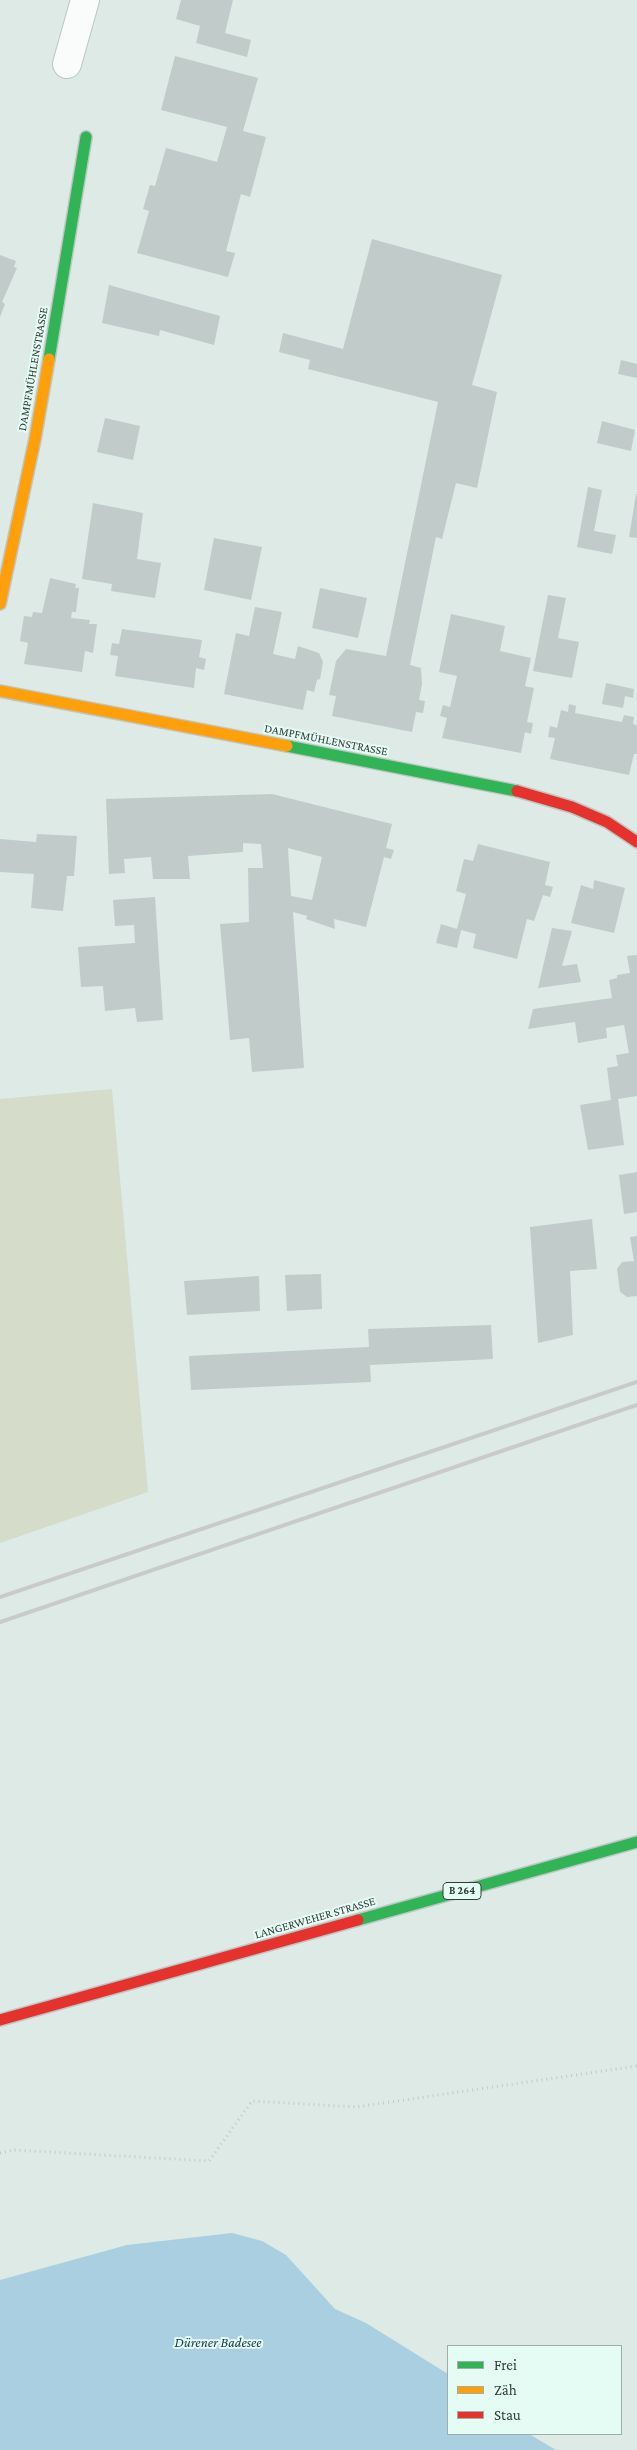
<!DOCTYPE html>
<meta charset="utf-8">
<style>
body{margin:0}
#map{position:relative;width:637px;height:2450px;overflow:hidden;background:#ddeae6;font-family:"Crimson Pro",serif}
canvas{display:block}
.legend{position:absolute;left:447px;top:2345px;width:175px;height:90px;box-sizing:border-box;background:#e5fcf5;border:1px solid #9eafaa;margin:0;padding:6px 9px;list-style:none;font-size:15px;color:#333c39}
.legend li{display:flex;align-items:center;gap:10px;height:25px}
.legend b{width:25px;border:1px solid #9eafaa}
</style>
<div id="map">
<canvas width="637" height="2450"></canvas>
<ul class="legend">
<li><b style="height:6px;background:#30b455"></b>Frei</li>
<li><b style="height:6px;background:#ff9f0a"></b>Zäh</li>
<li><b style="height:6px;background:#e5322d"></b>Stau</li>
</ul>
</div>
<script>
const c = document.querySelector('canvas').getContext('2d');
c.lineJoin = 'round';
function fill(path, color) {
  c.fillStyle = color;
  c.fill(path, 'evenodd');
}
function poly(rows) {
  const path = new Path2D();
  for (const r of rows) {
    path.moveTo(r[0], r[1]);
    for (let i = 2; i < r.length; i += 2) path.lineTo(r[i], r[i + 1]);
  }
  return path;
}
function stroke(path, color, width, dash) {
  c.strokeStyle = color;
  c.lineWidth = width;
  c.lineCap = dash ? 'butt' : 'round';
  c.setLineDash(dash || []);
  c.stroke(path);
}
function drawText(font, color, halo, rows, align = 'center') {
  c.font = font + ' "Crimson Pro",serif';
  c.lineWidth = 4;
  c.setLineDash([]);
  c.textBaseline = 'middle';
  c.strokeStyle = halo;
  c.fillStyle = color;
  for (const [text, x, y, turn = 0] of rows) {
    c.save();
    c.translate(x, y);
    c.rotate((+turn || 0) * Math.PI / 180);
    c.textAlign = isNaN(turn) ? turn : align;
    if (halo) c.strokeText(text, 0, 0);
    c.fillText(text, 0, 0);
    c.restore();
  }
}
fill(poly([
 [112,1089,148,1492,0,1543,0,1099]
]), '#d5dcca');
fill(poly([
 [232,2233,262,2241,286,2255,335,2309,366,2323,448,2374,448,2434,529,2434,556,2450,0,2450,0,2280,127,2245]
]), '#aacfe1');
fill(poly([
 [181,0,233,0,225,33,251,40,247,57,196,43,200,26,176,19],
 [175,56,258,78,243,131,266,137,250,197,241,194,226,251,235,253,228,277,137,253,149,211,143,209,150,185,155,186,166,148,217,162,227,127,161,110],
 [372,239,502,275,472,385,497,392,477,488,456,483,442,539,436,537,410,665,421,668,422,684,419,700,425,701,423,713,416,712,412,732,332,716,336,696,329,695,336,661,346,649,386,656,438,402,308,369,310,360,279,352,283,333,343,349],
 [0,255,16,261,14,267,17,268,2,302,5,304,0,317],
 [109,285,220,316,214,345,160,330,159,336,102,323],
 [621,360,637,364,637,378,618,374],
 [105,418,140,426,133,460,97,452],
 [602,421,635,430,631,451,597,443],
 [588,487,602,490,594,531,616,535,612,554,577,547],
 [636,494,637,494,637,538,629,537],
 [93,503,143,513,137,559,161,563,155,598,111,591,112,584,82,579],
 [214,538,262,547,251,600,204,590],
 [50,578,76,584,75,588,79,588,76,612,72,612,71,618,90,620,89,624,97,624,93,653,85,651,82,672,24,664,28,643,20,641,24,616,32,617,33,612,42,613],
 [320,588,367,598,358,638,312,628],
 [548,595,566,598,558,638,579,642,572,678,533,671],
 [255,607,282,612,273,654,295,659,298,646,319,653,323,662,320,679,317,680,314,692,307,690,303,710,224,694,236,633,249,636],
 [451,614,505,626,500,651,531,658,525,686,534,688,527,722,533,723,531,734,525,732,521,753,442,738,447,718,440,716,443,705,450,707,457,676,439,672],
 [122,629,202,640,199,657,206,659,204,670,196,668,194,688,115,676,118,656,110,655,112,643,119,644],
 [606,683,634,689,633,698,625,696,623,708,602,704],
 [569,704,576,706,575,713,622,722,624,715,634,717,633,724,637,725,637,754,634,754,629,775,550,759,555,738,548,737,550,726,557,728,561,710,568,712],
 [272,794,392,824,386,848,394,850,391,859,384,857,366,927,334,919,335,929,306,919,307,916,293,912,304,1068,252,1072,249,1038,230,1040,220,924,249,922,248,868,263,868,261,844,243,843,243,852,188,856,190,879,153,879,151,857,124,859,125,873,109,874,106,799],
 [288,848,322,857,312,900,291,896],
 [37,834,77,836,74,876,67,876,63,911,31,908,34,874,0,872,0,839,36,842],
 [478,844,550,862,545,885,553,887,550,897,543,895,534,921,527,919,517,959,473,948,476,934,461,930,457,948,436,943,441,924,457,929,466,894,456,891,464,859,473,861],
 [594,880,625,888,614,933,571,923,581,885,593,889],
 [155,897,163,1020,137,1022,135,1008,105,1011,103,986,81,987,78,947,135,943,134,925,115,926,113,900],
 [552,928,572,931,562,966,577,964,581,982,538,988],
 [637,955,637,1096,618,1099,624,1145,588,1150,580,1105,611,1100,607,1068,618,1066,616,1055,629,1053,624,1025,606,1028,607,1038,578,1043,575,1022,528,1029,533,1009,612,998,609,980,617,978,617,975,630,973,627,956],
 [637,1172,637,1212,624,1214,619,1175],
 [592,1219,597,1269,570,1271,573,1335,538,1343,530,1227],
 [637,1236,637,1296,627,1297,620,1292,617,1269,622,1262,634,1261,630,1237],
 [321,1274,322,1309,287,1311,285,1275],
 [259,1276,260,1311,187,1315,184,1281],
 [491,1325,493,1359,370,1365,371,1382,191,1390,189,1356,369,1347,368,1329]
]), '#c1ccca');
const street = poly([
 [67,64,85,0]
]);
const fast = poly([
 [49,359,86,137],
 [287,746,517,791],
 [358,1920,637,1842]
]);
const slow = poly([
 [0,604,35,439,49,359],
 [0,691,287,746]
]);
const jam = poly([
 [517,791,572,807,607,822,637,842],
 [0,2020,358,1920]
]);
stroke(street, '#bcc6c3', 30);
stroke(fast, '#bcc6c3', 14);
stroke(slow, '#bcc6c3', 14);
stroke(jam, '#bcc6c3', 14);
stroke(poly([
 [0,2153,14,2150,209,2161,252,2101,356,2107,637,2066]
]), '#c3cac8', 3, [1, 4]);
stroke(street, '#fafcfb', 28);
stroke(fast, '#30b455', 11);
stroke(slow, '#ff9f0a', 11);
stroke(jam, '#e5322d', 11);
stroke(poly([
 [0,1597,637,1382],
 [0,1622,637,1405]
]), '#c9cbcb', 4);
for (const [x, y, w] of [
 [462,1891,38]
]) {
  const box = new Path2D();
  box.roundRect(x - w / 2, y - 8.5, w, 17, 4);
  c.fillStyle = '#e5fcf5';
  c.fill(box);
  stroke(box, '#333c39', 1);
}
drawText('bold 11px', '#333c39', null, [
 ["B 264",462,1891]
]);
drawText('12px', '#333c39', '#e5fcf5', [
 ["DAMPFMÜHLENSTRASSE",33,369,-80],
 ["DAMPFMÜHLENSTRASSE",326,740,11],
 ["LANGERWEHER STRASSE",315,1918,-16]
]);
drawText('italic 14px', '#13394d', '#e5fcf5', [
 ["Dürener Badesee",218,2343]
]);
</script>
